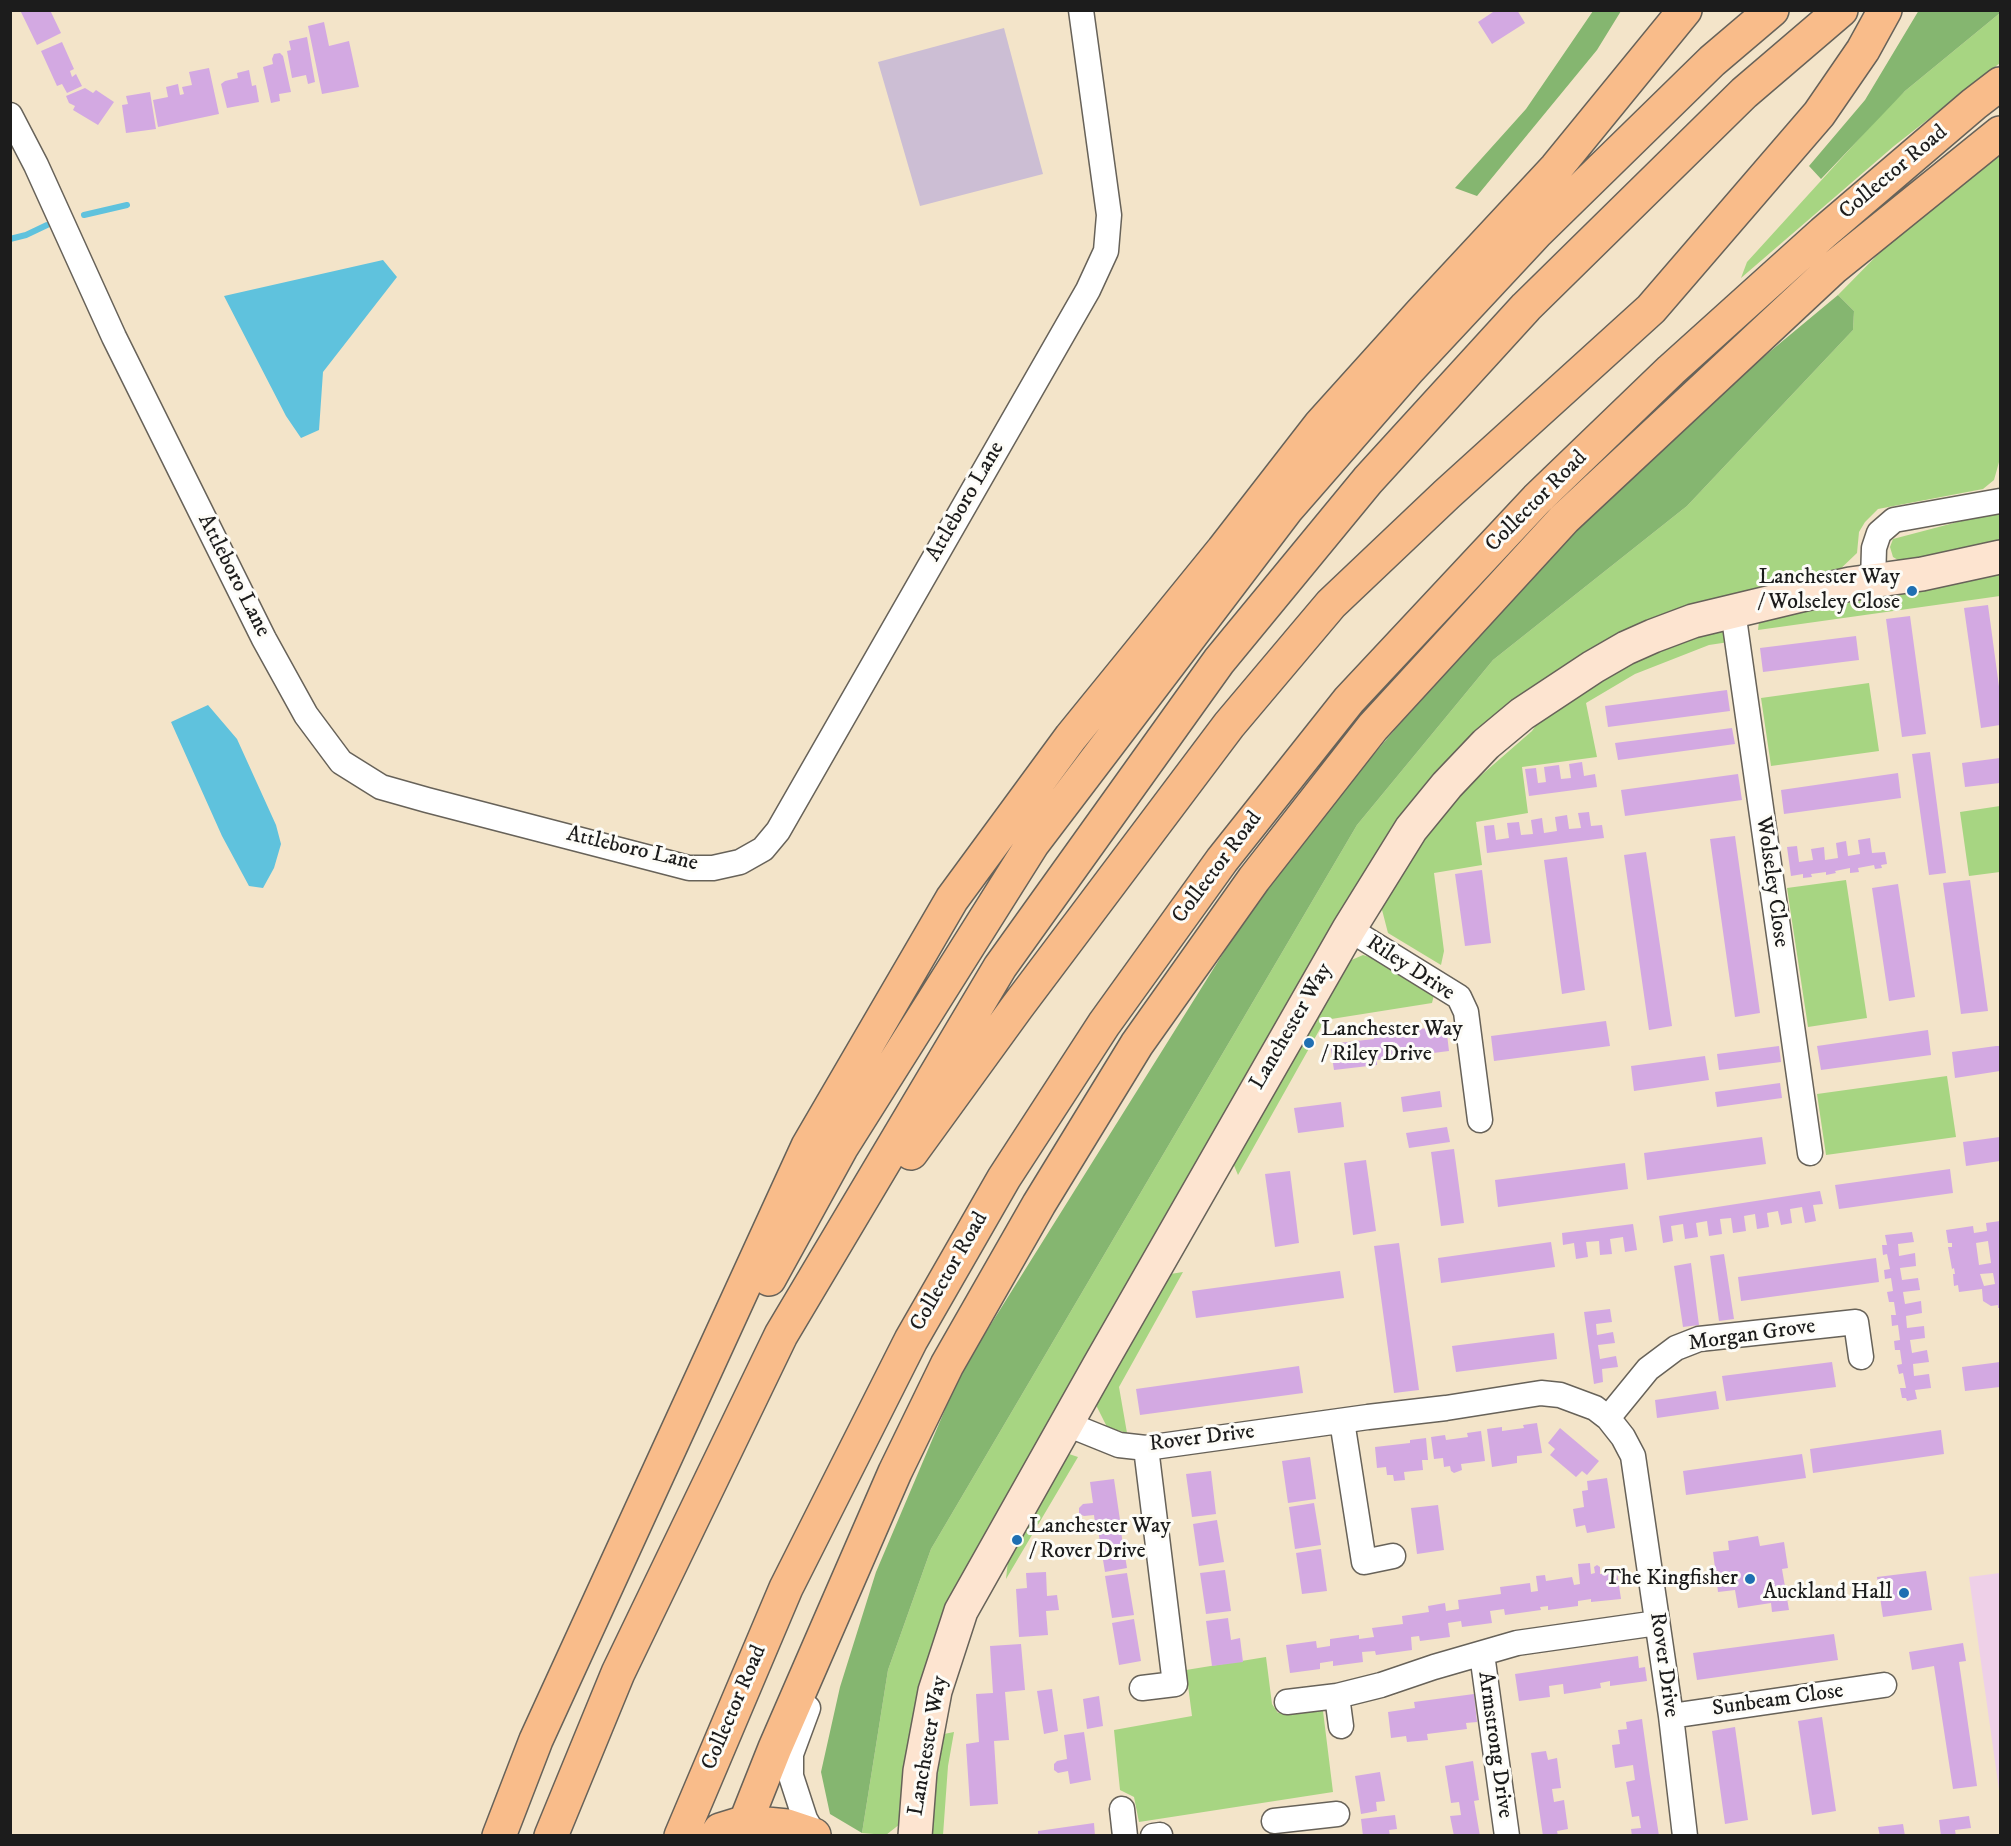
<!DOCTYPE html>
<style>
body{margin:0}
#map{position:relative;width:2011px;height:1846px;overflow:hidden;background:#f3e4c9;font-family:"IM FELL DW Pica",serif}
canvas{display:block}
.frame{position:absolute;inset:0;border:12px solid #1c1c1c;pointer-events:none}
</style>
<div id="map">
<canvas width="2011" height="1846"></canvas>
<div class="frame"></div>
</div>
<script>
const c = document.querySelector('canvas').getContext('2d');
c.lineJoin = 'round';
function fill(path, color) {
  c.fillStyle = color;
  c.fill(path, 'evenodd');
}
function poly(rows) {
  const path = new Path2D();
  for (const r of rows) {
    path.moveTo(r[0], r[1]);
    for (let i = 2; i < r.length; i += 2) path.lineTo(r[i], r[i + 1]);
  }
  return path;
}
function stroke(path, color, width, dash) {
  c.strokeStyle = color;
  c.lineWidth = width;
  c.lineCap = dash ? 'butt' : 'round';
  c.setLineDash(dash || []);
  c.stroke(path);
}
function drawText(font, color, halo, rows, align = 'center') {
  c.font = font + ' "IM FELL DW Pica",serif';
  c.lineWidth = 6;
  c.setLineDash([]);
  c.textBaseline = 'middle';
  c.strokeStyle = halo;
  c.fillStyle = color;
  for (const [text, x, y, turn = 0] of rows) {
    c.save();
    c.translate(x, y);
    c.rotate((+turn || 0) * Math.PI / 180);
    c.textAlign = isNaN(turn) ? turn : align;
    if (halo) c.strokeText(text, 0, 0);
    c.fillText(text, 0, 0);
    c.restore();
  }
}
fill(poly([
 [2000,1573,2000,1797,1969,1577]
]), '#eed0e8');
fill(poly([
 [1004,28,1043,174,920,206,878,62]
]), '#ccbed4');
fill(poly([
 [2000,13,2000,63,1894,146,1741,278,1747,262,1889,106,1905,91],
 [2000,151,2000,437,1999,462,1994,480,1983,489,1878,509,1865,522,1859,532,1857,553,1836,573,1741,594,1437,784,1001,1515,900,1824,886,1835,862,1833,888,1670,931,1549,1357,825,1493,660,1687,506,1853,330,1854,311,1838,295,1897,235],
 [2000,514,2000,541,1984,550,1903,563,1893,557,1890,547,1893,539,1969,519],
 [2000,574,2000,596,1758,630,1760,613],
 [1712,630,1726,630,1729,642,1709,645,1635,674,1586,703,1597,757,1522,767,1528,813,1476,822,1482,865,1434,873,1444,951,1441,965,1388,933,1381,906,1421,840,1455,798,1532,731,1545,712,1644,651],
 [1869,683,1879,751,1771,766,1761,698],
 [2000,806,2000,872,1969,876,1960,812],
 [1846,880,1867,1018,1808,1027,1787,888],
 [1363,955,1373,958,1435,991,1432,1003,1325,1020,1238,1175,1233,1163,1347,962],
 [1947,1076,1956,1137,1826,1155,1817,1094],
 [1183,1272,1119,1387,1127,1433,1107,1427,1095,1403,1164,1275],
 [1069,1454,1078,1457,1006,1579,1010,1543,1062,1456],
 [1266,1657,1272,1704,1278,1713,1312,1709,1323,1711,1333,1792,1139,1822,1134,1797,1120,1790,1114,1730,1192,1716,1186,1670],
 [954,1732,948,1766,943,1835,931,1836,939,1735]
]), '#a7d582');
fill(poly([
 [1919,10,2000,10,2000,13,1905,91,1821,179,1809,166,1865,100],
 [1593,11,1621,11,1597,50,1477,196,1455,188,1526,109],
 [1838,295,1854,311,1853,330,1687,506,1493,660,1357,825,931,1549,888,1670,862,1833,830,1814,821,1772,840,1687,876,1572,961,1372,1274,872,1397,727,1572,535,1672,433]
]), '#85b670');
fill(poly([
 [383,260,397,277,323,372,319,430,301,438,286,416,224,296],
 [208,705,237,739,276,825,281,844,274,868,263,888,249,886,222,836,171,722]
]), '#5fc2dd');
stroke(poly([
 [84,215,127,205],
 [10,239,26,235,47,225]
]), '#5fc2dd', 6);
fill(poly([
 [20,10,50,10,61,33,37,45],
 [1496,10,1517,10,1525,23,1492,44,1478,22],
 [324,22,329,46,349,41,359,87,322,94,308,26],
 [307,37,315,82,308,84,306,75,292,78,287,51,291,50,289,41],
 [62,42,74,69,70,71,72,77,76,74,82,86,67,93,62,84,57,86,41,51],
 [280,53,283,56,291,92,279,94,280,101,271,103,263,67,273,64,272,59,274,54],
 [209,68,219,114,158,127,153,100,168,97,166,87,178,84,180,95,184,94,182,87,192,85,189,72],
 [249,70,252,86,256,85,259,102,227,108,221,84,225,81,238,78,237,73],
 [85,88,93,93,96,90,114,102,98,125,73,110,75,106,69,103,66,96],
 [150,92,156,129,126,133,122,105,128,104,126,96],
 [1988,605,2000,694,2000,725,1981,728,1964,608],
 [1910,616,1926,734,1902,737,1886,619],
 [1856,636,1859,660,1763,672,1760,648],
 [1727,690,1730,711,1608,727,1605,706],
 [1732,728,1735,744,1618,760,1615,743],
 [1930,752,1946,873,1929,875,1912,754],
 [2000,758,2000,783,1965,787,1962,763],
 [1582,762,1584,776,1595,774,1597,787,1529,796,1525,769,1536,768,1538,783,1546,782,1544,767,1559,765,1561,779,1571,778,1569,764],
 [1898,773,1901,798,1784,814,1781,790],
 [1738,774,1742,800,1625,816,1621,790],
 [1589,812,1591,826,1602,825,1604,838,1487,853,1484,826,1494,825,1496,840,1509,838,1507,823,1519,822,1521,835,1533,834,1531,820,1542,818,1544,833,1557,831,1555,817,1567,815,1569,829,1581,828,1578,813],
 [1735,836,1760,1013,1735,1017,1710,839],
 [1870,838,1872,853,1885,852,1887,864,1881,865,1882,868,1875,869,1874,865,1858,868,1859,872,1850,873,1850,868,1835,871,1836,873,1826,875,1826,872,1811,874,1812,877,1803,878,1803,874,1791,876,1787,847,1797,846,1799,862,1813,860,1811,849,1824,847,1825,860,1838,858,1836,843,1846,841,1848,856,1860,854,1858,840],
 [1646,852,1672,1026,1649,1030,1624,855],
 [1567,857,1585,990,1562,994,1544,860],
 [1482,870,1491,943,1465,946,1455,874],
 [1970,880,1988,1011,1961,1014,1943,883],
 [1898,884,1915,997,1889,1001,1872,888],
 [1606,1021,1610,1046,1494,1061,1491,1036],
 [1446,1026,1449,1051,1377,1060,1377,1065,1334,1070,1330,1044,1374,1039,1374,1034],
 [1928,1030,1931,1055,1821,1070,1817,1046],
 [1779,1046,1781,1062,1719,1070,1717,1054],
 [1996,1046,2000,1046,2000,1071,1955,1078,1952,1052],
 [1705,1056,1709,1080,1634,1091,1631,1066],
 [1780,1083,1782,1098,1717,1107,1715,1092],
 [1440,1091,1442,1107,1403,1112,1401,1097],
 [1341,1102,1344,1127,1298,1133,1294,1108],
 [1447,1127,1450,1142,1409,1148,1406,1133],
 [1762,1137,1766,1164,1647,1180,1644,1153],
 [2000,1137,2000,1161,1966,1166,1963,1142],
 [1454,1149,1464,1223,1441,1226,1431,1152],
 [1366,1160,1376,1231,1353,1235,1344,1163],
 [1625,1163,1628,1189,1498,1207,1495,1180],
 [1950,1169,1953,1193,1839,1209,1835,1185],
 [1290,1171,1299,1243,1275,1247,1265,1174],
 [1820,1191,1823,1204,1813,1205,1816,1221,1805,1223,1802,1207,1790,1209,1792,1223,1781,1225,1778,1211,1767,1213,1769,1227,1757,1229,1755,1214,1744,1216,1746,1231,1733,1233,1731,1218,1720,1219,1722,1234,1709,1236,1707,1221,1696,1223,1698,1237,1685,1239,1683,1224,1671,1226,1673,1241,1663,1243,1659,1216],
 [2000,1221,2000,1308,1998,1308,1998,1305,1991,1306,1983,1301,1982,1289,1959,1292,1958,1285,1954,1286,1953,1274,1955,1274,1954,1268,1952,1269,1948,1247,1952,1247,1952,1243,1948,1243,1946,1230,1973,1226,1974,1233,1987,1231,1986,1223],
 [1988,1241,1991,1263,1979,1265,1976,1243],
 [1993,1273,1995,1284,1984,1286,1980,1274],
 [1633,1224,1637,1250,1625,1252,1623,1237,1610,1239,1612,1254,1600,1255,1599,1241,1586,1242,1588,1257,1576,1259,1574,1243,1563,1245,1562,1233],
 [1912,1232,1914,1242,1898,1244,1899,1256,1915,1253,1916,1266,1900,1268,1902,1280,1918,1278,1920,1290,1903,1292,1905,1304,1921,1301,1922,1313,1906,1316,1907,1328,1924,1326,1925,1338,1910,1340,1912,1353,1927,1350,1929,1362,1913,1364,1914,1376,1929,1374,1931,1388,1915,1390,1917,1399,1907,1401,1906,1398,1902,1398,1900,1388,1906,1388,1903,1373,1899,1374,1897,1365,1902,1364,1900,1350,1895,1350,1894,1341,1900,1340,1898,1325,1892,1326,1891,1315,1896,1315,1894,1302,1889,1302,1887,1292,1893,1291,1891,1278,1885,1279,1884,1270,1890,1269,1887,1254,1883,1255,1882,1245,1887,1245,1885,1235],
 [1551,1242,1555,1267,1441,1283,1438,1258],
 [1399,1243,1419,1390,1394,1393,1374,1246],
 [1724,1254,1734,1319,1719,1321,1710,1256],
 [1876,1258,1879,1282,1741,1301,1738,1277],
 [1691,1263,1699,1325,1683,1327,1674,1266],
 [1340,1271,1344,1298,1196,1318,1192,1291],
 [1610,1309,1612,1322,1596,1324,1597,1335,1613,1332,1615,1343,1598,1345,1600,1359,1616,1356,1618,1367,1602,1369,1603,1382,1594,1384,1584,1312],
 [1554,1333,1557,1359,1456,1372,1452,1346],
 [1832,1362,1836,1387,1726,1401,1722,1376],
 [2000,1362,2000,1387,1965,1391,1962,1367],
 [1299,1366,1303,1393,1140,1415,1136,1389],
 [1716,1391,1719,1409,1657,1418,1655,1400],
 [1537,1423,1542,1453,1517,1456,1517,1463,1492,1467,1487,1429,1502,1427,1502,1431,1524,1428,1523,1425],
 [1560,1428,1599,1461,1587,1475,1582,1471,1576,1477,1550,1455,1555,1449,1548,1443],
 [1941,1430,1944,1454,1813,1473,1810,1449],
 [1481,1431,1485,1461,1461,1464,1462,1470,1454,1473,1451,1471,1450,1466,1444,1467,1443,1458,1434,1459,1431,1437,1445,1435,1446,1440,1468,1437,1467,1433],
 [1426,1438,1428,1460,1422,1460,1423,1470,1404,1472,1405,1480,1394,1481,1393,1475,1387,1475,1386,1467,1377,1468,1375,1447,1410,1443,1410,1440],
 [1802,1454,1806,1478,1686,1495,1683,1471],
 [1310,1457,1316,1499,1288,1503,1282,1461],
 [1211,1471,1216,1514,1192,1517,1186,1474],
 [1607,1478,1615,1528,1587,1533,1585,1525,1576,1527,1573,1509,1584,1507,1582,1491,1588,1490,1587,1481],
 [1114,1479,1120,1520,1095,1524,1094,1515,1084,1516,1079,1514,1079,1508,1083,1504,1093,1503,1090,1482],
 [1314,1503,1321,1545,1295,1549,1289,1507],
 [1438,1505,1444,1550,1417,1554,1411,1508],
 [1217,1520,1224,1562,1199,1566,1193,1524],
 [1120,1526,1127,1568,1105,1572,1098,1530],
 [1758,1536,1760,1546,1784,1542,1788,1568,1782,1569,1789,1610,1772,1612,1771,1603,1738,1608,1735,1590,1718,1592,1713,1552,1729,1550,1728,1541],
 [1321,1549,1327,1591,1302,1594,1296,1553],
 [1590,1563,1591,1574,1595,1573,1594,1567,1597,1565,1600,1567,1600,1574,1617,1572,1621,1599,1591,1602,1591,1599,1578,1601,1578,1606,1548,1610,1548,1606,1540,1607,1541,1610,1505,1615,1504,1609,1490,1611,1492,1623,1462,1627,1461,1621,1448,1623,1450,1637,1420,1641,1419,1636,1411,1637,1412,1650,1376,1655,1375,1651,1362,1652,1363,1662,1333,1666,1333,1661,1320,1663,1320,1669,1290,1673,1286,1645,1316,1641,1317,1648,1330,1646,1330,1639,1359,1635,1359,1639,1374,1637,1372,1628,1403,1624,1402,1616,1429,1612,1428,1606,1445,1603,1446,1611,1459,1609,1458,1600,1501,1594,1500,1587,1530,1583,1531,1592,1538,1591,1536,1576,1545,1575,1546,1581,1572,1577,1574,1585,1580,1584,1578,1564],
 [1225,1570,1231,1611,1206,1614,1200,1573],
 [1926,1571,1932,1610,1883,1617,1877,1577],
 [1046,1572,1047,1596,1057,1595,1059,1610,1046,1611,1048,1635,1019,1637,1016,1589,1027,1588,1026,1573],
 [1127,1573,1134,1615,1112,1618,1105,1576],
 [1228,1618,1231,1640,1240,1638,1243,1662,1212,1666,1206,1621],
 [1134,1619,1141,1661,1119,1665,1112,1623],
 [1834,1634,1838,1660,1697,1680,1693,1653],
 [1963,1643,1966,1661,1959,1662,1977,1786,1953,1789,1934,1666,1912,1670,1909,1652],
 [1021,1644,1025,1690,1005,1692,1009,1740,994,1741,998,1804,970,1806,966,1744,979,1742,976,1694,993,1693,990,1646],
 [1638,1656,1639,1668,1645,1667,1647,1681,1610,1686,1610,1681,1600,1683,1601,1688,1564,1694,1563,1684,1549,1686,1550,1697,1519,1701,1515,1674],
 [1052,1689,1058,1731,1044,1734,1037,1691],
 [1474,1694,1477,1722,1466,1723,1467,1729,1427,1734,1428,1740,1407,1742,1406,1736,1391,1738,1388,1712,1415,1708,1414,1702],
 [1099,1696,1103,1726,1087,1729,1083,1699],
 [1822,1717,1836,1811,1812,1815,1798,1721],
 [1642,1719,1649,1770,1659,1836,1632,1836,1631,1829,1641,1828,1639,1816,1632,1817,1626,1782,1635,1780,1633,1765,1615,1768,1612,1745,1620,1744,1618,1730,1627,1729,1626,1722],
 [1735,1727,1748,1820,1725,1824,1712,1731],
 [1084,1732,1091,1780,1070,1784,1068,1771,1058,1773,1054,1770,1054,1764,1057,1761,1067,1759,1064,1735],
 [1546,1751,1548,1760,1557,1758,1561,1788,1552,1789,1554,1802,1564,1800,1568,1829,1557,1831,1558,1836,1543,1836,1531,1753],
 [1473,1761,1479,1800,1474,1801,1480,1836,1454,1836,1450,1816,1461,1815,1459,1802,1451,1803,1445,1766],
 [1380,1772,1385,1801,1376,1802,1377,1811,1361,1814,1355,1776],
 [1395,1815,1397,1829,1389,1830,1390,1836,1363,1836,1361,1819],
 [1969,1816,1971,1828,1955,1830,1956,1836,1941,1836,1939,1820],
 [1094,1823,1095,1836,1038,1836,1038,1831],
 [1903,1824,1905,1836,1880,1836,1878,1827]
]), '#d3a9e2');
const street = poly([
 [10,115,36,165,114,337,264,639,306,715,341,762,381,787,427,800,689,868,713,868,740,862,763,849,778,831,1088,290,1106,251,1109,215,1081,10],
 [1873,581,1874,548,1879,533,1894,520,2000,501],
 [1733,611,1810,1153],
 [1349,929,1459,997,1466,1012,1480,1120],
 [1608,1418,1648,1369,1676,1348,1699,1339,1856,1322,1861,1357],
 [1342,1421,1364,1562,1393,1556],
 [1067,1424,1119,1445,1146,1448,1368,1417,1446,1408,1541,1393,1560,1395,1595,1408,1608,1418,1623,1437,1633,1456,1671,1716,1685,1836],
 [1482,1654,1507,1836],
 [1142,1688,1175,1684,1146,1448],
 [1337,1696,1341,1726],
 [1287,1702,1337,1696,1381,1685,1434,1667,1517,1643,1657,1623],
 [808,1708,791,1754,791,1776,805,1819,815,1836],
 [1671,1716,1884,1685],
 [1122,1809,1125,1836],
 [1274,1821,1337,1814],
 [1153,1836,1160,1835]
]);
const secondary = poly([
 [915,1836,920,1771,935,1691,961,1611,1100,1364,1349,929,1411,829,1447,785,1486,744,1522,714,1593,667,1626,648,1653,636,1693,621,1797,596,1850,584,1922,574,2000,557]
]);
const highway = poly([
 [911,1153,1017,1007,1229,725,1331,604,1447,494,1651,309,1819,114,1863,50,1885,10],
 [769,1279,841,1148,1033,843,1286,510,1409,369,1536,233,1712,61,1772,10],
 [499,1836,536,1740,808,1146,952,899,1071,737,1223,550,1320,425,1421,313,1556,168,1685,10],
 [551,1836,618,1673,781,1335,1000,967,1219,661,1368,480,1526,307,1744,93,1841,10],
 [681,1836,786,1588,911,1340,1004,1178,1104,1024,1222,860,1349,700,1537,499,1671,370,1823,233,1974,104,2000,84],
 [716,1836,720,1830,746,1822,787,1826,814,1835],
 [740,1836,775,1748,895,1472,947,1365,1039,1204,1137,1044,1254,879,1373,727,1564,519,1833,268,2000,133]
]);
stroke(street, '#676259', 27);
stroke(secondary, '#676259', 36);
stroke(highway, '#676259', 36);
stroke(street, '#fff', 24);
stroke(secondary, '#fde4d0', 33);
stroke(highway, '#f9bc8a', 33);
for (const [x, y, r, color] of [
 [1912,591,6,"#1f6fb2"],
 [1309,1043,6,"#1f6fb2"],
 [1017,1540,6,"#1f6fb2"],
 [1750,1579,6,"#1f6fb2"],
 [1904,1593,6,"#1f6fb2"]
]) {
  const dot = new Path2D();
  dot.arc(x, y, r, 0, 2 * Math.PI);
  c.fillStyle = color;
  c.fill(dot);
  stroke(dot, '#fdfcf7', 2);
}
drawText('22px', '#1c1c1c', '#fdfcf7', [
 ["Collector Road",1894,173,-40],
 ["Attleboro Lane",966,502,-60],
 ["Collector Road",1537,502,-45],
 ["Attleboro Lane",233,576,63],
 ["Attleboro Lane",632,850,13],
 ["Collector Road",1218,868,-53],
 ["Wolseley Close",1771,882,82],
 ["Riley Drive",1410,969,33],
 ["Lanchester Way",1292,1027,-60],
 ["Collector Road",950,1272,-60],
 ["Morgan Grove",1752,1336,-8],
 ["Rover Drive",1202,1439,-7],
 ["Rover Drive",1663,1665,82],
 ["Sunbeam Close",1778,1701,-8],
 ["Collector Road",735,1708,-67],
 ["Armstrong Drive",1494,1745,82],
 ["Lanchester Way",929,1746,-80]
]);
drawText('22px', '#1c1c1c', '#fdfcf7', [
 ["Lanchester Way",1900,578],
 ["/ Wolseley Close",1900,603],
 ["Lanchester Way",1321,1030,"left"],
 ["/ Riley Drive",1321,1055,"left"],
 ["Lanchester Way",1029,1527,"left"],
 ["/ Rover Drive",1029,1552,"left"],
 ["The Kingfisher",1738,1579],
 ["Auckland Hall",1892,1593]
], 'right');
</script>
